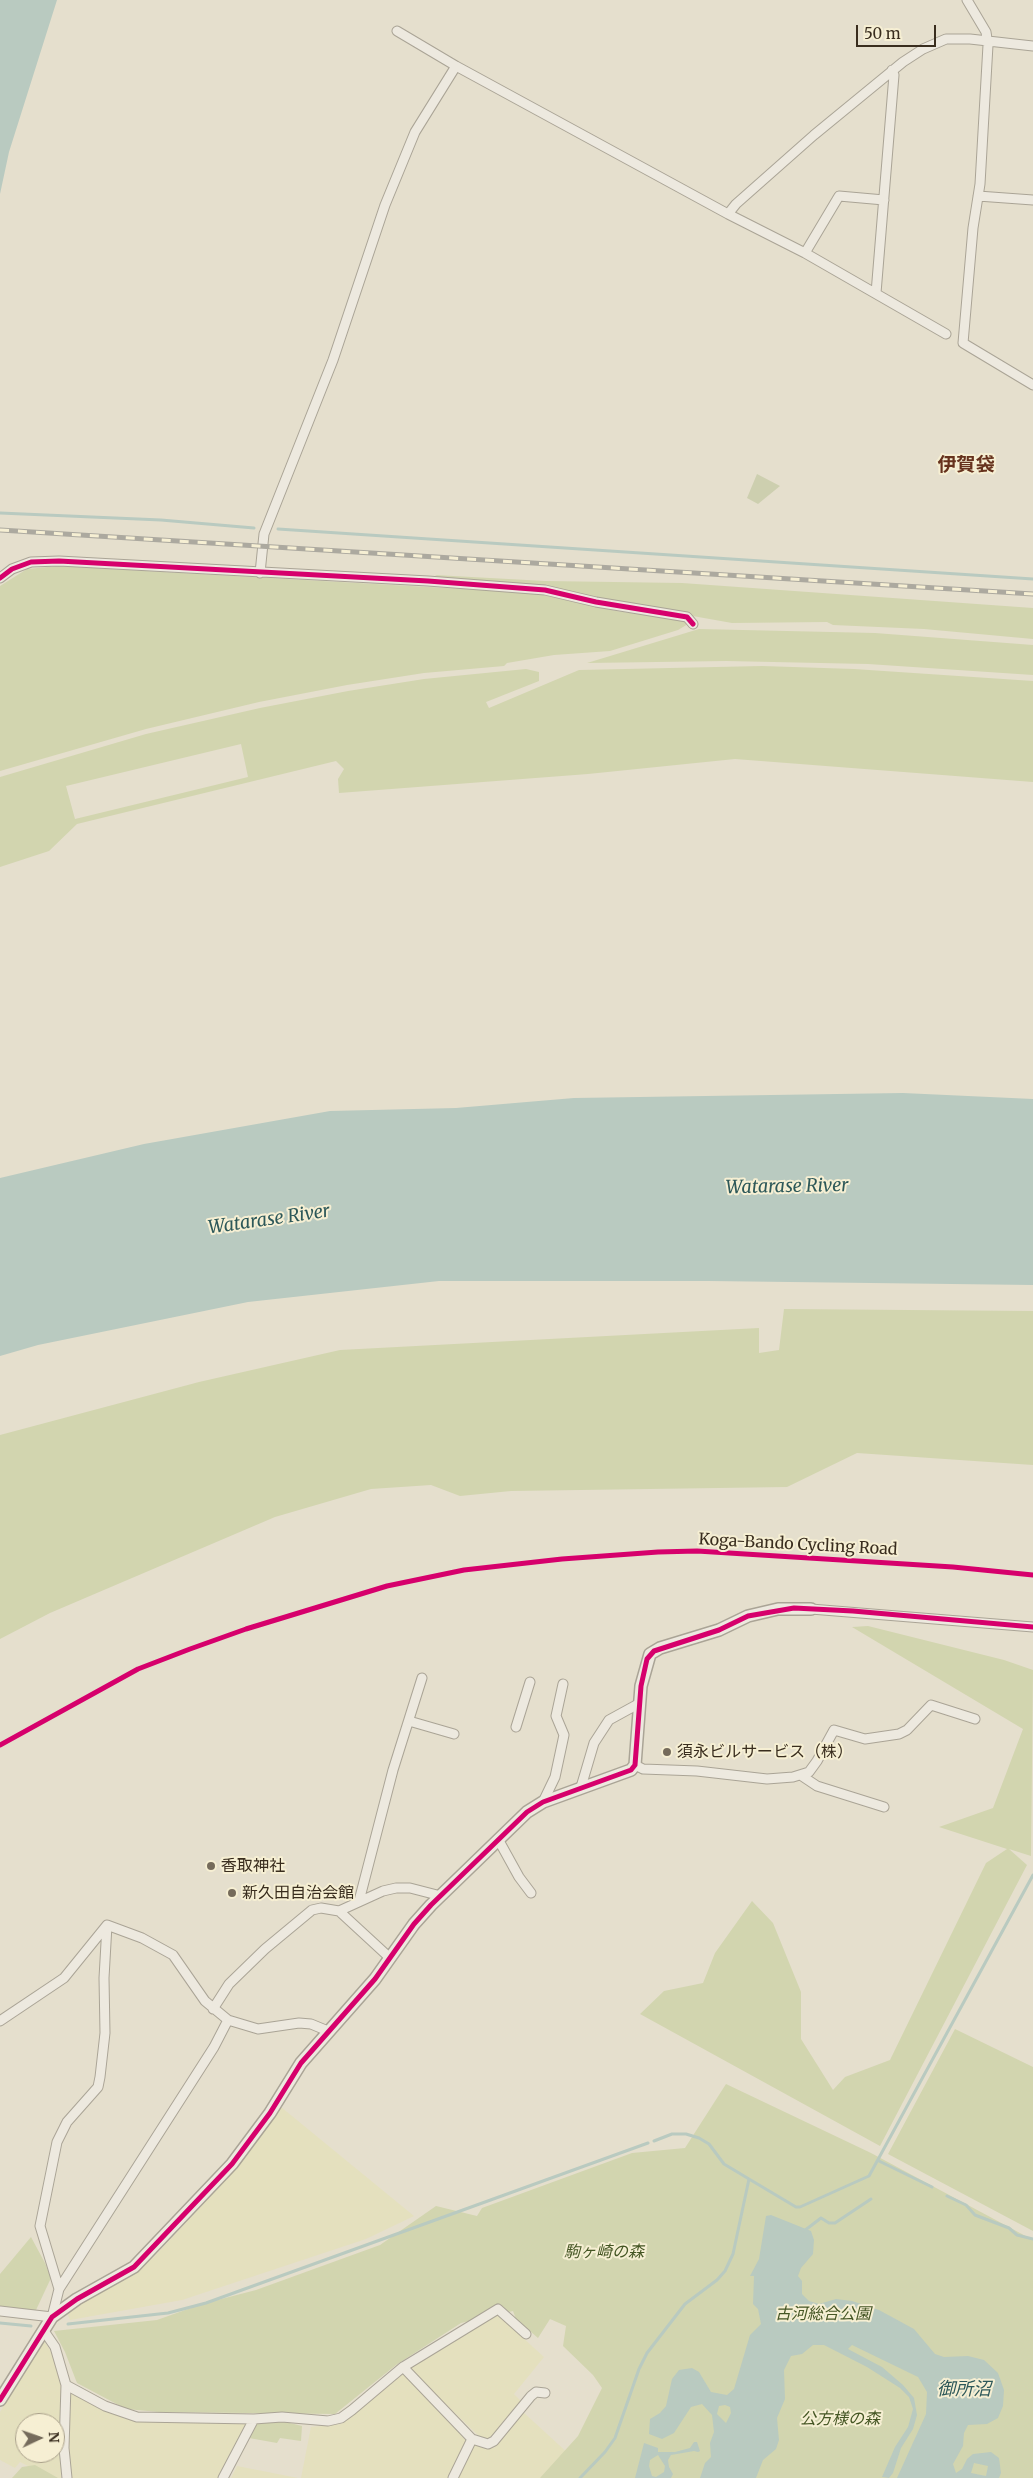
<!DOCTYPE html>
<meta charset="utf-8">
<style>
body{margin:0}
#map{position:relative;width:1033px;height:2478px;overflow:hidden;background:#e5dfcd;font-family:Merriweather,serif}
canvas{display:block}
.north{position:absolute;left:15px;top:2413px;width:50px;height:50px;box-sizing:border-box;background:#f6efd3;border:1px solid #aaa18b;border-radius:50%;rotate:87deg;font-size:14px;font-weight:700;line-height:20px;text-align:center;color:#392d1e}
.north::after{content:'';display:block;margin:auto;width:18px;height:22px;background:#756b5b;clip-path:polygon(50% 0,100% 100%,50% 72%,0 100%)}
.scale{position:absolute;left:856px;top:25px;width:80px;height:22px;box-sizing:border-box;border:2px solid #392d1e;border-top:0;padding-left:6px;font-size:15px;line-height:18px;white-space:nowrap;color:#392d1e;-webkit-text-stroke:4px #f6efd3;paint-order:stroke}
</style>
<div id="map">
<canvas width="1033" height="2478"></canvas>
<div class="north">N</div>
<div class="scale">50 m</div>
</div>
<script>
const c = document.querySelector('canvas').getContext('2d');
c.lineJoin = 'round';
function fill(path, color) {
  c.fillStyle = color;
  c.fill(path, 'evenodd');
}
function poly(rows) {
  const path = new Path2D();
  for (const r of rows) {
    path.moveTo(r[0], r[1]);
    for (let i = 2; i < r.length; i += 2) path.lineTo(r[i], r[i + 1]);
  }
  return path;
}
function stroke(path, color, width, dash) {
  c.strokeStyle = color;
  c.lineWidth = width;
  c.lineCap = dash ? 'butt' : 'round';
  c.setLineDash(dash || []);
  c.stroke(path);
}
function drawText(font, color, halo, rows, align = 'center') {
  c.font = font + ' Merriweather,"Noto Sans JP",serif';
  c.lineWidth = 4;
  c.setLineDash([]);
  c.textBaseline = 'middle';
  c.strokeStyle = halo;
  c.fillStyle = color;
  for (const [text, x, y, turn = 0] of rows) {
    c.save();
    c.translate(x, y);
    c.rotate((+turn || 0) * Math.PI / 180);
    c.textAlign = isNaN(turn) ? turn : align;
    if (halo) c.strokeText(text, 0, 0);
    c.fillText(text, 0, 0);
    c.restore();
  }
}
fill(poly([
 [281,2107,414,2216,366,2239,182,2300,70,2320,67,2313,153,2258,238,2167],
 [498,2315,544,2357,514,2394,521,2401,491,2439,483,2440,408,2368],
 [44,2341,52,2353,62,2387,61,2478,52,2478,20,2462,15,2468,0,2460,0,2412],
 [25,2423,55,2423,55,2453,25,2453],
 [403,2374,467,2440,448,2478,301,2478,311,2427,341,2424],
 [71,2392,126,2419,247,2422,220,2478,71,2478,68,2460],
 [523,2412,570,2455,551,2478,457,2478,474,2445,494,2448],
 [237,2466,298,2478,231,2478]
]), '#e4e0be');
fill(poly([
 [58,566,534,593,616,611,683,620,688,624,678,630,610,651,554,655,507,663,504,666,424,673,347,685,259,702,146,729,0,771,0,586,27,569],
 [435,575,545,581,682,583,1033,608,1033,639,924,629,833,625,827,622,732,623,614,602,442,579],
 [699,629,875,633,1033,645,1033,675,868,664,726,661,587,663],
 [762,666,854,669,1033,681,1033,782,735,759,588,774,339,793,338,779,344,769,336,761,77,824,49,851,0,867,0,777,146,734,260,708,348,691,424,679,526,669,539,672,539,681,486,702,489,708,579,670],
 [241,744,248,777,75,819,66,786],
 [784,1309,1033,1311,1033,1465,857,1453,787,1487,511,1491,460,1496,431,1485,371,1489,275,1517,50,1613,0,1639,0,1435,199,1382,340,1350,759,1328,759,1353,779,1350],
 [868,1626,1004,1660,1033,1670,1031,1856,1009,1849,1027,1865,880,2146,640,2014,664,1991,703,1983,715,1953,752,1901,773,1923,801,1992,801,2039,833,2090,845,2077,890,2060,986,1863,1007,1849,939,1827,993,1808,1023,1729,852,1627],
 [955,2029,1033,2067,1033,2231,888,2154],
 [726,2084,871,2153,1033,2240,1033,2478,540,2478,578,2436,602,2388,593,2375,563,2346,566,2326,550,2319,538,2338,516,2319,513,2311,461,2323,396,2365,335,2414,159,2412,126,2409,77,2383,65,2352,54,2331,157,2320,202,2304,256,2290,380,2245,436,2206,477,2216,482,2208,632,2153,685,2148],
 [31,2237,45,2263,51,2278,36,2310,0,2308,0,2274],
 [282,2421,302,2426,301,2441,280,2438,277,2443,249,2438,257,2422],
 [35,2465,58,2478,12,2478,22,2467]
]), '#d2d5af');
fill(poly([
 [757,474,780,486,758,504,747,498]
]), '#cdcfaf');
fill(poly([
 [0,0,57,0,9,152,0,194],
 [903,1093,1033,1099,1033,1285,709,1281,439,1281,248,1302,38,1345,0,1356,0,1178,144,1144,330,1111,456,1108,574,1098],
 [771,2215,811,2231,814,2240,813,2254,801,2268,798,2276,802,2281,802,2294,809,2301,819,2304,836,2299,852,2301,879,2310,914,2329,935,2354,944,2357,968,2356,984,2360,998,2373,1004,2390,1003,2406,998,2418,987,2424,968,2425,964,2433,963,2446,953,2464,956,2473,962,2469,967,2459,973,2454,991,2452,999,2458,1001,2473,999,2478,897,2478,926,2414,927,2392,918,2377,852,2345,848,2349,882,2367,903,2385,914,2398,917,2415,913,2429,901,2448,893,2473,889,2478,882,2477,895,2447,908,2427,913,2409,909,2397,900,2388,867,2367,824,2345,813,2345,802,2354,791,2356,784,2370,785,2399,777,2418,779,2440,776,2449,763,2460,756,2478,700,2478,705,2463,711,2457,710,2443,714,2432,712,2415,702,2404,691,2407,674,2433,662,2439,649,2434,650,2419,660,2413,666,2406,672,2379,679,2370,692,2368,699,2372,711,2392,727,2395,734,2389,750,2335,761,2324,758,2309,753,2304,754,2276,750,2276,759,2259,766,2216],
 [725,2405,730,2407,731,2413,726,2423,717,2414,719,2406],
 [974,2463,988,2466,986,2476,971,2473],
 [694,2442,697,2442,700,2451,698,2452,694,2451,671,2455,668,2460,669,2467,673,2474,671,2478,635,2478,644,2443,658,2448,658,2452,675,2452,690,2448],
 [658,2455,665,2466,664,2472,656,2477,652,2476,649,2466,650,2460]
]), '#b9cac0');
stroke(poly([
 [0,513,161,520,254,528],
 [278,529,1033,579],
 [654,2141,672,2134,686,2134,699,2138,709,2144,724,2164,749,2179],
 [879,2161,932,2187],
 [947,2196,966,2205,975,2215,1009,2228,1017,2235,1033,2239],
 [804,2231,821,2218,829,2223,835,2223,871,2199],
 [0,2323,31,2326],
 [68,2324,168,2313,206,2303,648,2143],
 [580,2478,605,2452,615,2438,639,2369,647,2353,685,2304,717,2280,725,2271,733,2254,749,2179,796,2207,800,2207,869,2176,1033,1875]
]), '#b9cac0', 3);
const minor = poly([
 [967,0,986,32,988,45,980,184,973,228,963,343,1033,385],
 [397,31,456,66,728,214,805,253,946,334],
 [978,196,1033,200],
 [728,214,736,204,814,135,903,62,923,49,946,39,970,39,1033,46],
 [805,253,839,196,884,200],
 [876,293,894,75,892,70],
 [260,573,264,534,333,360,385,205,415,132,456,66],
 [0,578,12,569,31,562,59,561,428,581,545,590,596,602,687,617,693,624],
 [811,1609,1033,1627],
 [409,1721,454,1734],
 [516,1727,530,1682],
 [635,1765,643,1769,697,1771,767,1779,793,1777,809,1772,817,1761,834,1730,865,1739,899,1734,907,1730,931,1705,975,1719],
 [802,1776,817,1786,884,1807],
 [581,1787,594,1743,609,1720,640,1703],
 [543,1802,555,1777,564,1735,556,1716,563,1684],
 [498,1839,519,1877,531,1893],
 [359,1901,393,1770,422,1678],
 [339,1911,383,1891,396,1888,410,1888,441,1896],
 [107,1925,142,1938,173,1955,205,2001,228,2020,258,2029,299,2023,311,2024,328,2031],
 [213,2009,229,1984,265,1949,312,1910,321,1908,339,1911,390,1958],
 [0,2021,64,1978,107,1925],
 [59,2289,40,2226,57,2142,67,2122,98,2087,100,2077,105,2033,104,1978,107,1925],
 [0,2311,52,2317,59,2289,214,2047,228,2020],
 [44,2331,55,2347,66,2385,105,2406,137,2417,254,2419,282,2417,328,2421,341,2418,352,2410,403,2367,472,2439,453,2478],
 [403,2367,498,2309,526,2334],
 [66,2385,64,2448,67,2478],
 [472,2439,488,2444,494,2441,531,2396,536,2392,545,2393],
 [223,2478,254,2419]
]);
const tertiary = poly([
 [0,2400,52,2317,77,2299,134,2267,232,2164,270,2113,301,2063,375,1979,414,1924,431,1905,527,1812,543,1802,631,1770,635,1765,641,1686,650,1654,660,1648,719,1630,748,1616,778,1609,811,1609]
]);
stroke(minor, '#aaa496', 11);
stroke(tertiary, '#aaa496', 14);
stroke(minor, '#ede9df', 9);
stroke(tertiary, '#ede9df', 11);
const rail = poly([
 [0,530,1033,594]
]);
stroke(rail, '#aca99f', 5);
stroke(rail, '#f6efd3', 3, [9]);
stroke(poly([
 [0,578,12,569,31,562,59,561,428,581,545,590,596,602,687,617,693,624],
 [0,1745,138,1669,190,1649,246,1629,387,1586,464,1570,562,1559,658,1552,697,1551,953,1567,1033,1575],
 [0,2400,52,2317,77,2299,134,2267,232,2164,270,2113,301,2063,375,1979,414,1924,431,1905,527,1812,543,1802,631,1770,635,1765,641,1686,647,1659,654,1651,719,1630,748,1616,794,1608,853,1611,1033,1627]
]), '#d6006c', 5);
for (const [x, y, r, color] of [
 [667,1752,5,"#756b5b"],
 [211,1866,5,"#756b5b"],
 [232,1893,5,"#756b5b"]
]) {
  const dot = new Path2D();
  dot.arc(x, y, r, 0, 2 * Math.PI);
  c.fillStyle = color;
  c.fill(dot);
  stroke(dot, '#f6efd3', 2);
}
drawText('16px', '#392d1e', '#f6efd3', [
 ["Koga-Bando Cycling Road",798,1545,3]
]);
drawText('16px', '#392d1e', '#f6efd3', [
 ["須永ビルサービス（株）",677,1752],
 ["香取神社",221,1866],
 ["新久田自治会館",242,1893]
], 'left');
drawText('italic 16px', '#455624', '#f6efd3', [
 ["駒ヶ崎の森",604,2252],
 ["古河総合公園",823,2314],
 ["公方様の森",840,2419]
]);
drawText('italic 18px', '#2d5859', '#f6efd3', [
 ["Watarase River",787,1187,-1],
 ["Watarase River",269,1220,-8],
 ["御所沼",964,2390]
]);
drawText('bold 19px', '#66321d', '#f6efd3', [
 ["伊賀袋",966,466]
]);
</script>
